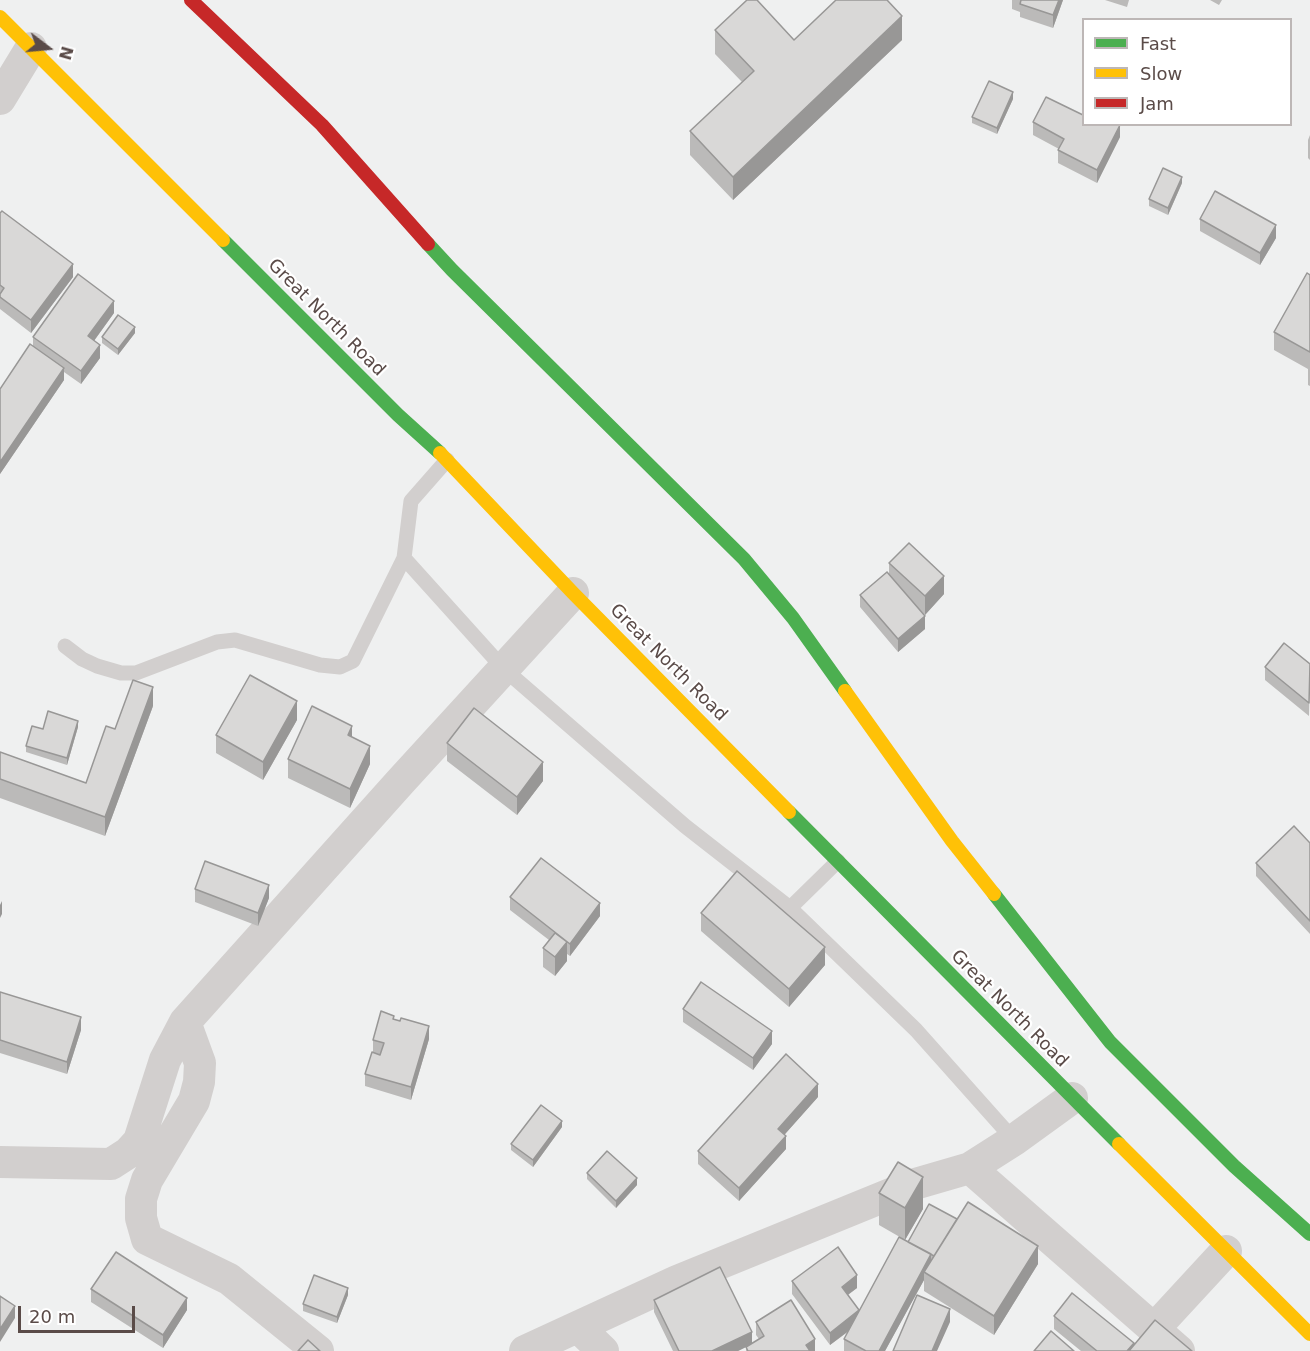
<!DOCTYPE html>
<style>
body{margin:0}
#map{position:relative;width:1310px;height:1351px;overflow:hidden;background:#eff0f0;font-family:"DejaVu Sans",sans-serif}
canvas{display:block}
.legend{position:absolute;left:1082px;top:18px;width:210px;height:108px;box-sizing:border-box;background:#fff;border:2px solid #bdb7b6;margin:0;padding:8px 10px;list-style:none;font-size:18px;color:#5a4b48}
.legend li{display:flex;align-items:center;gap:12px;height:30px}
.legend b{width:30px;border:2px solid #bdb7b6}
.north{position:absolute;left:18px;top:18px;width:60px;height:60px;-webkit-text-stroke:4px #fff;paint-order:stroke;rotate:106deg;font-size:16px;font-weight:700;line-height:24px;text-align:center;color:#5a4b48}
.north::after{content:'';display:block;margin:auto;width:21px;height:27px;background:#5a4b48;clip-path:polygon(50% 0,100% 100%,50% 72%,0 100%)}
.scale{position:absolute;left:18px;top:1306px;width:117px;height:27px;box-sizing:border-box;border:3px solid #5a4b48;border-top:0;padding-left:8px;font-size:18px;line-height:21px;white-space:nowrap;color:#5a4b48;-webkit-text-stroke:4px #fff;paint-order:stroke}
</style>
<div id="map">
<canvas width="1310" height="1351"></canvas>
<ul class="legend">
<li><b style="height:8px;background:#4caf50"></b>Fast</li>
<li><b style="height:8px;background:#ffc107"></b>Slow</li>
<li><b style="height:8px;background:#c62828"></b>Jam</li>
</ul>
<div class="north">N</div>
<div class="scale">20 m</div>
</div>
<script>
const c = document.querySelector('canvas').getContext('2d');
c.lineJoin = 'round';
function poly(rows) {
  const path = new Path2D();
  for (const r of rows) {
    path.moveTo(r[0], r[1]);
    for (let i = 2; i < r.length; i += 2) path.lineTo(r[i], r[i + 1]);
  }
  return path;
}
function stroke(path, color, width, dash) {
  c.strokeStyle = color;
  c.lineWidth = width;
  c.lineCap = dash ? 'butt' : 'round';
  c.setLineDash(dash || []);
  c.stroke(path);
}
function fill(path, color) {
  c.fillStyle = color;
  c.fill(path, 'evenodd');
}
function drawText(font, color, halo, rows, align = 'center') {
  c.font = font + ' "DejaVu Sans",sans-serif';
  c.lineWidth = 4.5;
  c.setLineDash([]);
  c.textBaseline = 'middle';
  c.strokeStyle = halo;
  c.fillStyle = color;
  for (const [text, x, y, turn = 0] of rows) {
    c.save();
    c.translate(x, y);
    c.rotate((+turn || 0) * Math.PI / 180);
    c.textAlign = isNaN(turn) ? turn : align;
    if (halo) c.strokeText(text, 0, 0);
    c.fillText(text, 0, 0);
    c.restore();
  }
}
stroke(poly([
 [404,558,504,669,685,826,790,908,916,1030,1014,1140],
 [65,646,82,659,97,666,121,673,136,673,217,642,235,640,320,665,340,667,353,661,404,558,411,501,447,460],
 [790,908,838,861]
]), '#d2cfce', 15);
stroke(poly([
 [0,99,31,48],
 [185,1022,200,1063,199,1082,194,1101,147,1180,141,1199,141,1218,147,1239,229,1279,318,1351],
 [0,1162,111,1164,128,1153,139,1141,165,1060,185,1022,401,781,573,593],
 [970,1168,1179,1351],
 [578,1327,603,1351],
 [1154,1329,1226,1251],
 [525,1351,677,1281,915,1184,970,1168,1014,1140,1072,1098]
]), '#d2cfce', 32);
stroke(poly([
 [223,240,398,415,440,453],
 [428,244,452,270,744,559,793,618,845,691],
 [789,812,1119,1144],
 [994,894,1110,1042,1234,1166,1310,1234]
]), '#4caf50', 14);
stroke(poly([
 [0,17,223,240],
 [440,453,573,593,789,812],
 [845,691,952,841,994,894],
 [1119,1144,1310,1334]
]), '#ffc107', 14);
stroke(poly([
 [191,0,322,125,428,244]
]), '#c62828', 14);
fill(poly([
 [1012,0,1063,0,1053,28,1020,17,1020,12,1012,9],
 [1105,0,1129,0,1127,7],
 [1210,0,1222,0,1219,5],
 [715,30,794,40,902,40,733,200,690,155,690,131,742,82,715,54],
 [1013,99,997,134,972,123,972,117],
 [1033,122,1120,137,1097,183,1058,163,1058,150,1059,149,1033,135],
 [1310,135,1310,160,1308,158,1308,140],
 [1182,183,1168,215,1149,206,1149,199],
 [0,213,73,277,31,333,0,309],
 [1200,219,1276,238,1260,265,1200,231],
 [1310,275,1310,386,1308,385,1308,369,1274,350,1274,332],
 [114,313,94,341,100,358,81,384,64,372,64,380,0,474,0,389,33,346,33,337],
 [135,333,118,355,102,343,102,337],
 [889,563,944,594,925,615,919,609,925,629,898,652,860,607,860,595,889,575],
 [1310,664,1309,716,1265,680,1265,667],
 [153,706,105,836,0,798,0,752,86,783,115,729],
 [297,720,263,780,216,753,216,735],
 [78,727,67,765,26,752,26,746,43,729],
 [352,737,370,764,350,808,288,778,288,759],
 [447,743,543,781,517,815,447,761],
 [1310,843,1310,934,1256,876,1256,863],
 [195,889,269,898,258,926,195,902],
 [510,897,600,916,570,956,567,954,567,961,555,976,543,967,543,948,549,940,510,910],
 [701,913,825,965,789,1007,701,931],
 [0,992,81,1030,67,1074,0,1053],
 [683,1009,772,1044,753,1070,683,1022],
 [394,1019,429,1039,411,1100,365,1086,365,1074,373,1052,373,1040],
 [818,1097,784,1135,786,1149,739,1201,698,1164,698,1151],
 [562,1127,533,1167,511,1150,511,1144],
 [587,1173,637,1185,616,1208,587,1179],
 [879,1193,923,1209,905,1240,879,1225],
 [908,1242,1038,1264,994,1335,924,1291,924,1280,885,1351,844,1351,844,1339,849,1331,830,1345,792,1294,792,1281,857,1288,848,1295,859,1311],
 [91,1289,187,1310,163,1348,91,1302],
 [348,1295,337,1323,303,1311,303,1304],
 [654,1300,752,1344,759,1339,756,1335,756,1322,815,1351,746,1351,746,1347,750,1345,738,1351,673,1351,654,1312],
 [1054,1316,1134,1346,1192,1351,1081,1351,1054,1329]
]), '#bbbab9');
fill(poly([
 [1059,0,1063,0,1053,28,1053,15],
 [902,16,902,40,733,200,733,177],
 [1013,92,1013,99,997,134,997,128],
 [1120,125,1120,137,1097,183,1097,170],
 [1182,177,1182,183,1168,215,1168,208],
 [1276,225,1276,238,1260,265,1260,253],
 [73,264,73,277,31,333,31,320],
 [114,301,114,313,88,349,88,336],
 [135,327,135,333,118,355,118,349],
 [100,345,100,358,81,384,81,371],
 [64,368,64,380,0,474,0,462],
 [944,576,944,594,925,615,925,596],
 [925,616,925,629,898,652,898,639],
 [153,687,153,706,105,836,105,817],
 [297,701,297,720,263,780,263,762],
 [78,721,78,727,67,765,67,758],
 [352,726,352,744,348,735],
 [370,746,370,764,350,808,350,789],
 [543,762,543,781,517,815,517,797],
 [269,885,269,898,258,926,258,913],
 [2,901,2,914,0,918,0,905],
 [600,903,600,916,570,956,570,944],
 [567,942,567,961,555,976,555,957],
 [825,947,825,965,789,1007,789,989],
 [81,1017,81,1030,67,1074,67,1062],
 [429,1026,429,1039,411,1100,411,1087],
 [772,1031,772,1044,753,1070,753,1058],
 [818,1084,818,1097,778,1142,778,1129],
 [562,1121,562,1127,533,1167,533,1160],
 [786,1136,786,1149,739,1201,739,1188],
 [923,1177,923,1209,905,1240,905,1208],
 [637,1178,637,1185,616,1208,616,1201],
 [1038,1246,1038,1264,994,1335,994,1316],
 [931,1254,931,1267,924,1272,924,1280,885,1351,879,1351],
 [857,1275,857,1288,842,1299,842,1287],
 [348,1288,348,1295,337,1323,337,1317],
 [187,1298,187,1310,163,1348,163,1335],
 [15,1306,15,1318,0,1342,0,1329],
 [950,1309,950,1322,937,1351,932,1351],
 [859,1310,859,1323,830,1345,830,1333],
 [752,1332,752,1344,738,1351,712,1351],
 [815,1339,815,1351,806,1351,806,1345]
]), '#989796');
const building = poly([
 [747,0,757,0,794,40,836,0,887,0,902,16,733,177,690,131,754,71,715,30,747,0],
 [1021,0,1059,0,1053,15,1020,4,1021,0],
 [989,81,1013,92,997,128,972,117,989,81],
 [1046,97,1083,115,1083,124,1120,125,1097,170,1058,150,1064,139,1033,122,1046,97],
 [1163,168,1182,177,1168,208,1149,199,1163,168],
 [1215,191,1276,225,1260,253,1200,219,1215,191],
 [2,211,73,264,31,320,0,297,0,294,4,288,0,285,0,213,2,211],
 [1307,273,1310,275,1310,352,1274,332,1307,273],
 [78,274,114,301,88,336,100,345,81,371,33,337,78,274],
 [118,315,135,327,118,349,102,337,118,315],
 [30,344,64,368,0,462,0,389,30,344],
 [909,543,944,576,925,596,889,563,909,543],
 [887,572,925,616,898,639,860,595,887,572],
 [1284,643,1310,664,1309,703,1265,667,1284,643],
 [250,675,297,701,263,762,216,735,250,675],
 [133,680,153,687,105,817,0,779,0,752,86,783,106,726,115,729,133,680],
 [312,706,352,726,348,735,370,746,350,789,288,759,312,706],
 [474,708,543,762,517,797,447,743,474,708],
 [48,711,78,721,67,758,26,746,32,726,43,729,48,711],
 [1294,826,1310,843,1310,921,1256,863,1294,826],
 [541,858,600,903,570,944,510,897,541,858],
 [205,861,269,885,258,913,195,889,205,861],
 [737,871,825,947,789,989,701,913,737,871],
 [555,933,567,942,555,957,543,948,555,933],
 [701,982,772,1031,753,1058,683,1009,701,982],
 [0,992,81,1017,67,1062,0,1040,0,992],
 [381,1011,394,1016,393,1019,400,1021,401,1018,429,1026,411,1087,365,1074,372,1052,380,1055,384,1043,373,1040,381,1011],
 [786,1054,818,1084,778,1129,786,1136,739,1188,698,1151,786,1054],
 [541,1105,562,1121,533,1160,511,1144,541,1105],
 [607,1151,637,1178,616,1201,587,1173,607,1151],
 [898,1162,923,1177,905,1208,879,1193,898,1162],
 [968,1202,1038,1246,994,1316,924,1272,968,1202],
 [929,1204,957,1219,934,1256,908,1242,929,1204],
 [899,1237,931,1254,879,1351,866,1351,844,1339,899,1237],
 [838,1247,857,1275,842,1287,859,1310,830,1333,792,1281,838,1247],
 [116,1252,187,1298,163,1335,91,1289,116,1252],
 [720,1267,752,1332,712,1351,679,1351,654,1300,720,1267],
 [314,1275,348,1288,337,1317,303,1304,314,1275],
 [1072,1293,1134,1343,1127,1351,1097,1351,1054,1316,1072,1293],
 [917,1295,950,1309,932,1351,893,1351,917,1295],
 [0,1296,15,1306,0,1329,0,1296],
 [791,1300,815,1339,806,1345,810,1351,748,1351,746,1347,764,1336,756,1322,791,1300],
 [1155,1320,1192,1351,1129,1351,1155,1320],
 [1051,1331,1074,1351,1034,1351,1051,1331],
 [308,1340,320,1351,298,1351,308,1340]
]);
fill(building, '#d9d8d7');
stroke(building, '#989796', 1.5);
drawText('18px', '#5a4b48', '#fff', [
 ["Great North Road",326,318,45],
 ["Great North Road",668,663,45],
 ["Great North Road",1009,1009,45]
]);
</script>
